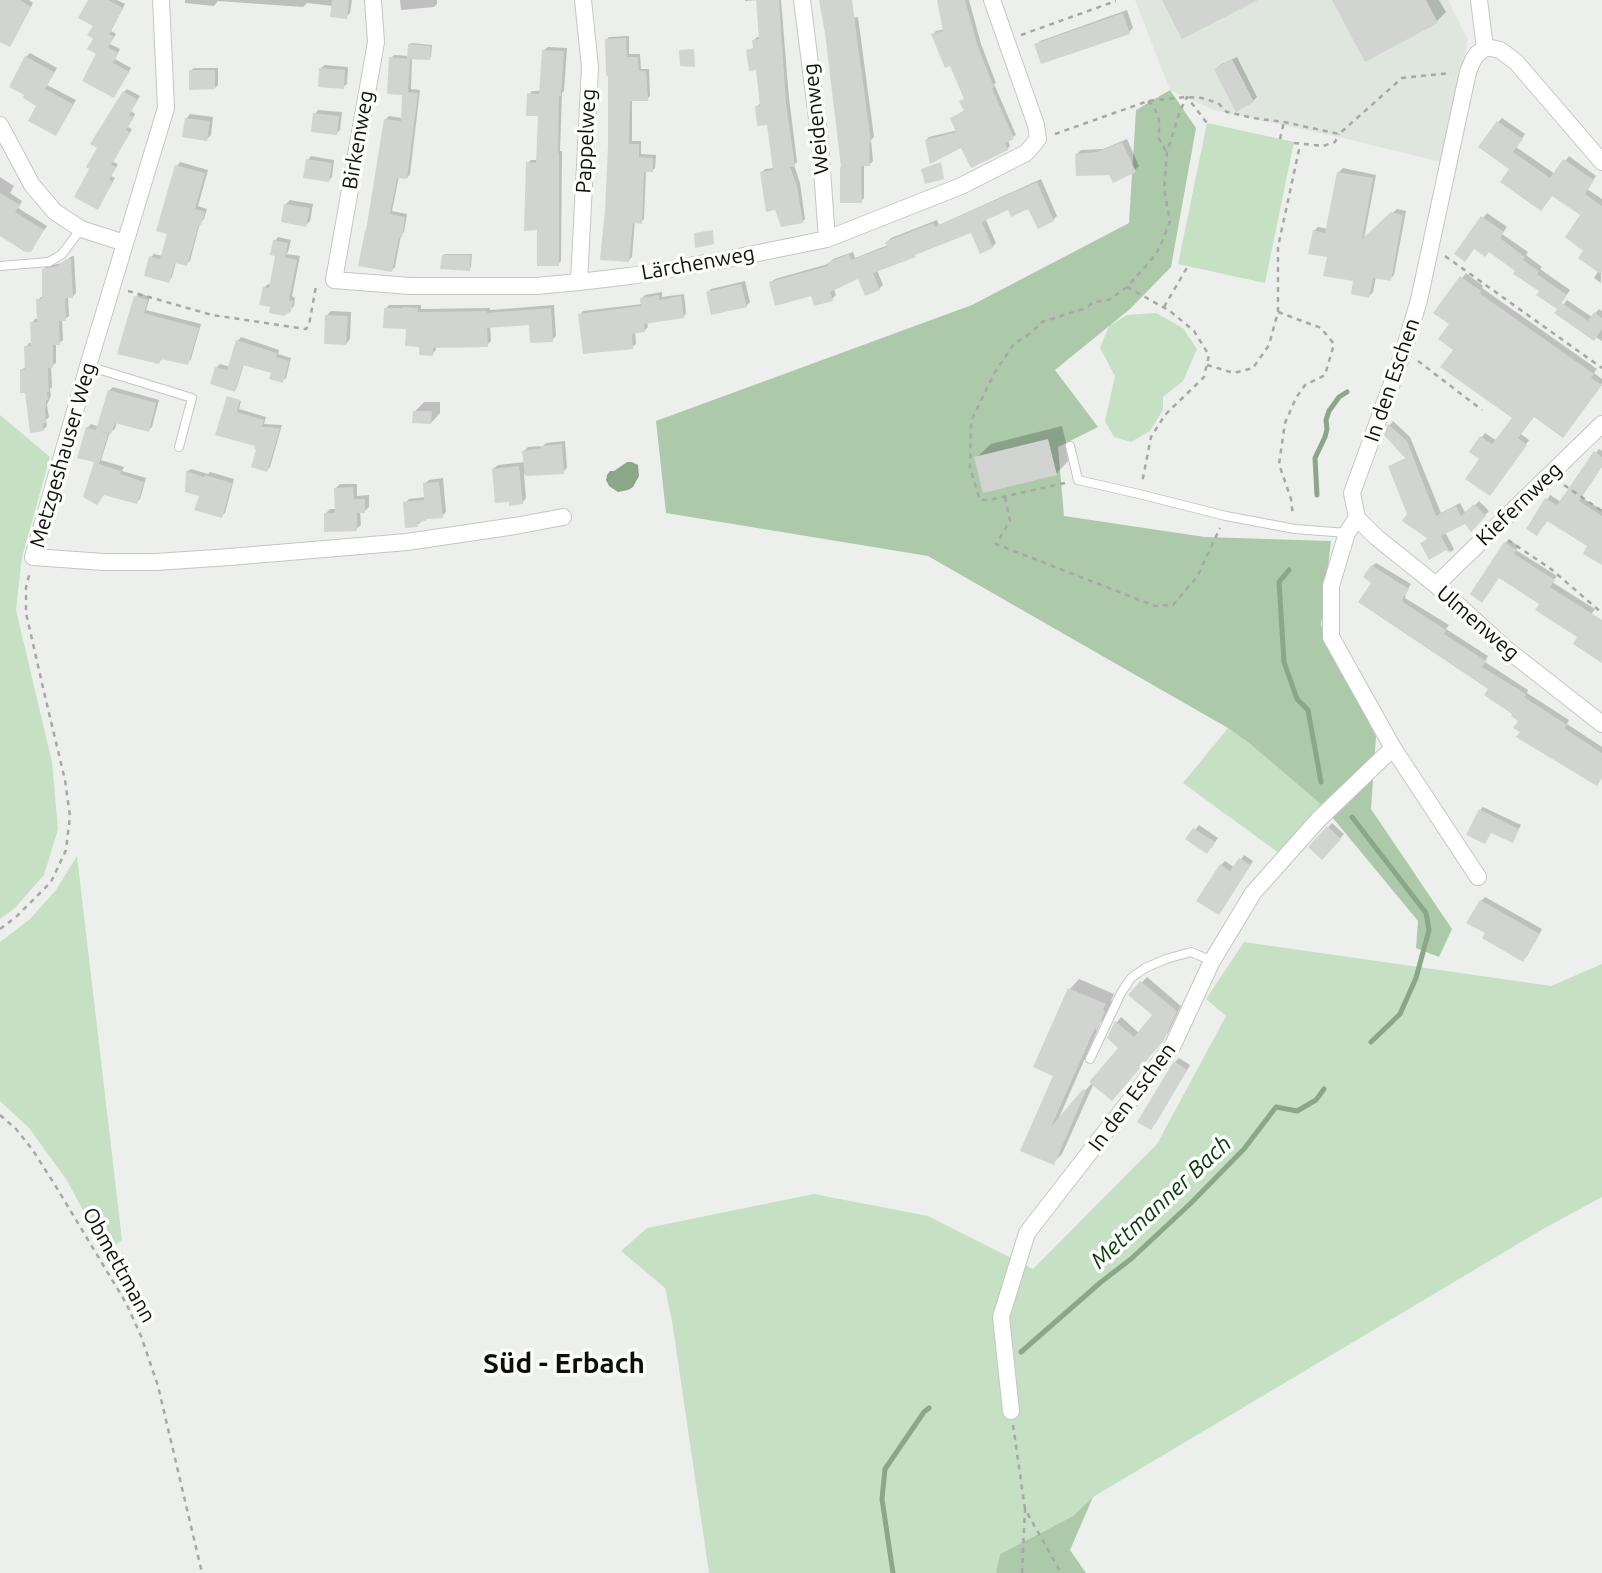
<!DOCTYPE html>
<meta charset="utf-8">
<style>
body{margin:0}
canvas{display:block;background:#edefed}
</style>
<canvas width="1602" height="1573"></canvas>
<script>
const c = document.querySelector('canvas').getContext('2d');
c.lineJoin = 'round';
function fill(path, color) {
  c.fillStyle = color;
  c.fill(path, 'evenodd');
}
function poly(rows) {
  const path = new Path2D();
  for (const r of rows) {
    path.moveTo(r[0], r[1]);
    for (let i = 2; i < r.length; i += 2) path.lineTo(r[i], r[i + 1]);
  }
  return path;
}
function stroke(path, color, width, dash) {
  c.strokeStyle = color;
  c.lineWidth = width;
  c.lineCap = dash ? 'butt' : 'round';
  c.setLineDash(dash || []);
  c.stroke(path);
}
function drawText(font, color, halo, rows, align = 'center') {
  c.font = font + ' Ubuntu,sans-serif';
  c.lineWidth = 7;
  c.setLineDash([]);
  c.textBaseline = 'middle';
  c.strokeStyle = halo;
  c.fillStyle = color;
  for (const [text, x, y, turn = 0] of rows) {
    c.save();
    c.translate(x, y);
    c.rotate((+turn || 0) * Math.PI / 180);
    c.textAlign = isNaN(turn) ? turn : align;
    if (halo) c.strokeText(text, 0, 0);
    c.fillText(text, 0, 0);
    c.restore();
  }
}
fill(poly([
 [1135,0,1448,0,1468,40,1441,162,1347,139,1214,110,1170,90]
]), '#dee6de');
fill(poly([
 [1207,123,1294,142,1265,283,1178,264],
 [1156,313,1183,328,1197,349,1183,381,1163,397,1163,410,1150,431,1131,442,1114,437,1105,421,1115,376,1100,348,1109,326,1127,315],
 [0,415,50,457,22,557,16,610,52,762,58,829,44,875,15,908,0,919],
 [1228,728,1249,743,1323,806,1280,854,1183,783],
 [77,856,122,1240,106,1252,66,1179,29,1128,0,1101,0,942,30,919,56,890],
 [1244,942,1551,986,1602,964,1602,1197,1543,1229,1093,1497,1073,1516,1000,1554,996,1573,709,1573,672,1321,665,1288,621,1251,647,1228,814,1194,928,1216,1033,1269,1157,1144,1226,1016,1206,999]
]), '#c6e0c4');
fill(poly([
 [1170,90,1196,128,1171,267,1130,309,1055,370,1098,427,1058,447,1064,516,1205,537,1331,541,1321,625,1376,737,1371,809,1452,929,1439,957,1416,948,1418,921,1323,806,1249,743,1228,728,928,556,666,513,656,421,972,305,1129,223,1136,110],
 [1093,1497,1070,1550,1086,1573,996,1573,1000,1554,1073,1516]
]), '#accaaa');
fill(poly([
 [627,462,632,462,638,465,639,476,633,487,628,490,618,492,609,486,606,480,607,475,610,471,614,471]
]), '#8aa788');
fill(poly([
 [2,0,29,0,33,3,13,41,9,45,0,40,0,4],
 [90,0,117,0,125,4,111,31,116,34,110,44,120,49,115,59,131,68,114,96,99,53,95,25],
 [185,0,352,0,350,13,346,17,333,6,307,3,303,7,218,1,214,6,185,3],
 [400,0,437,0,437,4,434,7,401,10],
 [745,0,781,0,789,98,797,162,794,165,800,183,805,219,802,222,762,172,765,169,775,168,769,123,757,107,760,103,758,68,748,51,755,47,754,40,757,37,761,37,758,0,745,1],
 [821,0,849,0,836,21,858,17,874,137,871,140,873,161,870,164,864,164,864,198,861,201,843,166],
 [938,0,969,0,981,44,996,83,994,84,1016,135,1008,140,1010,146,1007,149,962,146,926,140,929,137,958,130,952,118,965,110,965,98,951,64,933,34,936,31,945,29],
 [1334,0,1439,0,1446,12,1437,21],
 [1127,10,1133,28,1129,32,1036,45,1040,41],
 [629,36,629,54,640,54,641,69,649,69,650,96,647,99,632,99,632,141,641,141,641,154,656,155,655,168,652,171,646,170,644,219,641,222,635,221,632,257,629,260,607,210,610,74,606,40,609,37],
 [411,43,432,45,431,57,429,58,412,57,411,89,420,90,410,174,407,178,399,176,392,211,407,214,404,232,401,235,395,267,392,270,366,232,385,120,389,116,402,118,404,93,391,58,394,55,409,56,410,45],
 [548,47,567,48,564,91,562,93,560,151,562,151,561,261,558,264,538,229,528,163,531,160,538,160,539,115,529,94,532,91,541,91,544,50],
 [30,53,57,68,47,85,76,100,59,130,56,134,39,105,26,57],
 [1237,57,1257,97,1253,101,1216,69,1220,65],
 [325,65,348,67,347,84,343,87,321,68],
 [194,68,218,68,218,85,215,88,190,71],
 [127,89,140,96,131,111,135,114,128,127,132,129,113,162,118,164,111,176,115,178,98,208,124,92],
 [318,110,342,112,340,130,337,133,315,114],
 [190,114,213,117,211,135,207,139,186,119],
 [1502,118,1525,134,1516,147,1555,174,1569,156,1596,176,1587,189,1602,199,1601,283,1594,278,1599,270,1586,250,1582,215,1511,168,1498,122],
 [1127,139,1139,166,1134,171,1110,173,1077,154,1081,150,1103,149],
 [311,156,334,160,332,177,328,181,308,160],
 [180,162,208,170,198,206,207,209,204,219,200,223,190,261,186,264,176,262,172,277,169,281,151,257,154,254,163,256,169,233,177,166],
 [1343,168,1376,175,1364,239,1397,209,1406,211,1394,275,1390,279,1376,277,1373,292,1369,296,1355,280,1329,256,1314,231,1318,227,1328,229,1338,173],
 [0,177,14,186,10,193,22,201,18,208,47,226,29,252,2,236,0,215],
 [1041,179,1057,216,1053,220,1029,207,1009,208,985,218,996,243,992,247,972,231,918,252,877,270,883,285,879,289,859,276,834,289,836,295,832,299,771,282,775,279,828,264,833,259,853,252,855,258,888,245,887,242,891,238,937,220,939,225],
 [290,200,313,204,310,221,306,225,286,204],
 [1487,213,1507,227,1502,234,1528,252,1526,255,1542,267,1540,269,1570,290,1561,303,1541,291,1518,270,1489,250,1475,248,1456,253],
 [278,237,291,240,288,252,286,254,300,256,292,296,295,298,294,306,290,310,272,306,264,288,268,284,272,285,278,254,275,241],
 [445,254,472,254,471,267,469,269,443,255],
 [72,256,74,256,76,293,73,296,68,296,69,316,65,319,62,319,63,340,59,343,56,343,56,363,51,366,52,387,50,389,51,395,47,405,49,417,46,420,47,426,43,430,21,370,27,366,26,347,29,343,33,343,32,323,35,319,38,319,38,300,41,297,44,296,43,270,47,266,63,263],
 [1466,273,1483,286,1482,288,1597,369,1594,373,1602,379,1602,383,1567,432,1534,415,1521,434,1529,440,1496,487,1481,459,1482,437,1485,433,1497,441,1514,418,1455,349,1451,324,1436,313],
 [745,281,750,302,746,306,707,293,711,289],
 [662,292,662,297,684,294,686,313,683,317,647,322,648,327,644,331,635,332,636,344,632,347,580,315,583,311,642,304,642,298,645,295],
 [139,293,150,297,146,310,201,324,191,359,188,363,162,359,159,362,136,297],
 [1567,300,1592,317,1599,309,1602,311,1602,341,1557,312],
 [389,305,421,305,421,309,490,308,490,310,554,305,556,336,552,340,531,324,490,326,491,341,487,345,436,347,436,350,432,354,421,345,408,327,386,308],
 [331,311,351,312,350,339,346,344,327,315],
 [241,337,279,350,278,354,291,358,286,378,282,381,273,372,244,364,237,387,234,390,216,368,220,364,230,367,238,341],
 [113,387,159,400,152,427,148,430,117,421,115,429,110,432,101,460,124,467,122,471,146,478,140,499,136,502,105,493,87,428,91,424,99,427,109,391],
 [228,398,241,401,239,409,266,417,264,424,282,425,270,467,267,470,257,445],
 [424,402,440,402,440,413,431,423,415,411],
 [1393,421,1410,437,1441,513,1460,503,1466,514,1479,501,1489,511,1471,529,1465,521,1445,532,1454,549,1451,552,1446,548,1422,543,1430,537,1409,514,1390,467,1395,463,1407,458,1386,435,1390,425],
 [1062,426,1070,459,1056,474,976,458,991,444],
 [565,441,567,468,563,472,524,474,526,498,522,503,493,469,498,465,525,462,524,451,528,447,543,446,546,443],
 [1599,449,1602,451,1602,466,1581,497,1602,510,1602,563,1590,546,1548,520,1537,534,1528,528,1550,495,1561,502],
 [191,469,208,474,210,472,234,479,225,513,221,516,201,494,187,472],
 [443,478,446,512,442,516,427,517,417,525,405,503,409,499,426,497,424,484,429,480],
 [340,484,357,484,357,496,369,495,369,507,365,511,360,511,361,525,356,529,325,514,330,509,336,509,336,488],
 [1509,540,1519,546,1516,550,1557,576,1552,582,1595,609,1591,615,1602,622,1602,661,1580,637,1541,604,1505,543],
 [1376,563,1411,584,1404,595,1406,596,1405,598,1449,625,1446,629,1488,656,1485,662,1528,690,1527,693,1569,720,1567,724,1602,747,1602,778,1597,784,1522,731,1520,720,1490,688,1373,582,1372,566],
 [1483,807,1521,825,1512,841,1492,831,1485,842,1480,810],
 [1332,823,1344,834,1322,858,1310,847],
 [1199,825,1218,838,1211,848,1188,839],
 [1244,855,1253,861,1222,909,1221,865,1225,861,1235,868],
 [1485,897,1542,929,1527,956,1523,960,1487,933,1481,901],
 [1147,977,1181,1006,1168,1033,1117,1094,1094,1083,1062,1154,1053,1163,1022,1150,1055,1075,1036,1066,1070,989,1079,979,1114,994,1111,1000,1113,1002,1105,1018,1101,1022,1058,1120,1093,1082,1121,1048,1109,1038,1117,1022,1121,1017,1139,1033,1154,1015,1130,995],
 [1179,1058,1190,1065,1155,1124,1151,1128,1175,1062]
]), '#0003');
stroke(poly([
 [1317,495,1315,458,1325,437,1327,429,1326,420,1329,411,1339,397,1347,392],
 [1289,570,1279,582,1284,662,1297,699,1308,710,1321,782],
 [1352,817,1426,913,1429,930,1416,978,1400,1014,1371,1042],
 [1021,1352,1101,1282,1131,1259,1190,1204,1244,1149,1276,1107,1297,1111,1316,1100,1324,1089],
 [893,1573,882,1499,885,1469,924,1412,929,1408]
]), '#8aa788', 5);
fill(poly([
 [0,0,20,0,31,7,10,47,0,42],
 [88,0,108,0,123,8,109,34,114,37,108,47,118,53,113,63,129,72,114,98,82,81,96,54,87,49,93,39,87,35,93,26,78,18],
 [332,0,349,0,347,19,330,17],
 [756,0,779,0,786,103,795,167,790,167,797,186,803,223,781,227,775,210,766,212,760,172,773,170,767,125,757,126,755,106,760,106,756,70,749,71,746,50,753,48,752,40,759,39],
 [819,0,852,0,871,142,869,143,870,166,861,166,862,203,840,203,840,167,841,167,825,33],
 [937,0,965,0,978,47,994,87,992,88,1014,139,1005,143,1008,150,971,168,961,148,930,164,925,140,956,132,950,118,964,111,959,101,964,99,950,66,945,68,931,34,943,31],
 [1162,0,1258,0,1182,39],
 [1332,0,1426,0,1438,23,1365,62],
 [1123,13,1130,34,1041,64,1034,44],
 [626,38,627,57,638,57,639,71,646,71,648,101,630,101,629,144,639,144,639,157,653,158,653,172,644,172,642,224,633,223,629,262,600,260,605,210,608,146,608,76,606,76,605,39],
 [408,44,431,46,430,60,407,59],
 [694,49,695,67,680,66,679,50],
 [542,50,564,51,561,96,559,96,558,153,559,153,559,266,537,266,537,230,524,231,526,162,536,163,538,116,526,116,527,93,539,94],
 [25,56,54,72,45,89,73,104,56,136,28,121,36,106,23,98,24,95,9,87],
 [389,57,410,59,408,92,418,93,407,179,397,178,390,214,405,217,402,237,399,237,392,272,358,266,365,231,366,231,384,119,401,121,402,95,387,94],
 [1232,59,1254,102,1236,112,1214,69],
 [319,68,345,70,344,89,318,87],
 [189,70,215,70,215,89,189,90],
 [123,91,138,100,129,115,134,117,126,130,130,133,111,165,116,167,109,180,113,181,98,210,74,197,89,169,86,167,97,148,90,144],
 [313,113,339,116,337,135,311,132],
 [185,118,210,121,207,141,182,137],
 [1497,121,1523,139,1513,152,1550,178,1563,159,1594,180,1585,194,1602,206,1602,275,1578,258,1583,251,1565,237,1580,215,1552,196,1541,211,1500,182,1509,169,1478,147],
 [1122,142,1136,172,1113,183,1109,175,1076,176,1075,154,1097,152],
 [306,159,332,163,329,182,303,178],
 [941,162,944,179,925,184,921,169],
 [175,165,205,173,195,209,205,212,201,225,199,224,187,266,175,263,169,283,144,276,149,256,160,259,167,234,156,231],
 [1337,172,1373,178,1362,239,1391,212,1403,215,1391,281,1373,278,1369,298,1351,294,1353,281,1323,276,1327,257,1308,254,1313,230,1325,233],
 [1037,182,1054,221,1038,229,1028,209,1011,217,1008,210,982,222,993,248,980,254,971,233,915,255,916,257,873,273,880,290,865,296,858,279,830,292,833,301,814,306,811,296,775,306,769,282,828,266,827,263,849,254,851,260,887,247,885,242,933,223,935,227],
 [0,193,20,205,15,212,44,230,31,252,25,252,0,236],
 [284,204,310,208,306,227,281,222],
 [1481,216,1504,232,1500,238,1525,257,1523,260,1539,271,1537,274,1567,295,1557,309,1536,295,1539,291,1513,274,1515,271,1489,252,1485,257,1474,249,1465,262,1454,254],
 [713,230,714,244,695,248,694,233],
 [273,240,288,243,285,257,280,256,297,260,289,300,293,301,291,311,284,316,269,313,270,307,259,305,263,287,269,288,275,256,270,255],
 [442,255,471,255,470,271,440,269],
 [66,259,71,259,73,298,65,298,66,321,59,321,60,345,53,345,53,368,48,368,49,392,47,392,48,400,46,400,46,408,45,408,46,423,43,423,44,431,30,433,25,393,20,393,20,369,25,369,24,346,31,346,30,322,37,322,36,299,42,299,42,269,58,266],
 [1460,276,1481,291,1479,293,1594,374,1591,378,1602,385,1563,438,1534,417,1518,438,1527,445,1490,496,1465,479,1479,459,1469,452,1480,436,1492,444,1512,418,1440,367,1453,350,1438,339,1449,324,1433,313],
 [741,284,747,307,711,315,706,292],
 [659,295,659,300,681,296,684,318,644,324,645,332,632,334,633,349,583,354,578,314,641,306,640,298],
 [134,296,148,300,144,313,199,328,188,365,161,359,159,364,117,354],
 [1562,303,1588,321,1594,312,1602,318,1602,329,1594,341,1554,313],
 [403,307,418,308,418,312,487,311,487,313,551,308,553,342,530,343,529,325,487,328,488,347,433,348,433,356,419,355,419,347,405,346,406,329,383,328,384,308,403,308],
 [325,315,348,316,346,345,324,344],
 [236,340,277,353,276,357,289,361,283,383,269,379,271,373,243,365,235,392,210,384,215,367,227,370],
 [108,390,156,403,149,432,115,423,111,434,98,431,108,434,99,464,121,471,120,474,144,482,137,504,104,495,97,505,83,497,94,462,77,458,86,427,96,430],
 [227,396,240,400,237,412,264,420,262,427,280,428,267,472,251,467,256,450,254,449,255,446,215,435],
 [413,411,432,411,431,424,412,423],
 [1388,424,1407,441,1436,516,1456,506,1461,516,1474,504,1486,516,1471,532,1465,524,1441,536,1451,554,1446,550,1429,560,1420,543,1428,539,1402,521,1407,514,1388,466,1406,459,1384,435],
 [1048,439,1057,475,983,493,974,457],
 [562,444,564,474,525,476,522,451,541,448,540,446],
 [1594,451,1602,457,1602,467,1579,501,1602,516,1602,565,1583,554,1587,546,1547,521,1537,536,1526,529,1545,498,1557,505],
 [519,466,523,504,509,506,509,502,495,503,492,469],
 [186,471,204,477,205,475,232,483,222,518,194,510,199,496,185,492],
 [439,482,443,518,426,519,426,521,417,522,418,527,405,528,403,502,424,500,423,483],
 [353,487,354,499,365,499,365,513,357,513,357,531,324,532,324,513,335,513,334,488],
 [1504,542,1516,550,1514,554,1555,580,1550,587,1602,620,1602,663,1573,644,1577,637,1535,610,1539,604,1499,578,1482,603,1470,594],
 [1371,565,1409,589,1402,600,1404,601,1403,602,1446,630,1444,634,1486,661,1482,667,1526,694,1524,697,1567,725,1564,728,1602,753,1602,778,1597,786,1516,737,1520,732,1513,728,1518,721,1511,716,1512,714,1484,695,1488,689,1358,602,1371,583,1363,577],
 [1479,809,1519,829,1513,843,1491,833,1485,844,1466,835],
 [1327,826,1341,839,1322,860,1308,847],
 [1193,828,1215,842,1207,854,1185,839],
 [1239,858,1251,865,1219,915,1196,901,1220,864,1230,871],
 [1480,900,1540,934,1523,962,1482,938,1485,933,1466,923],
 [1140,981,1177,1011,1164,1040,1112,1101,1089,1082,1118,1048,1107,1038,1115,1021,1134,1037,1152,1015,1128,995],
 [1068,988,1106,1004,1103,1010,1105,1012,1097,1030,1095,1028,1051,1127,1083,1089,1086,1091,1054,1165,1020,1151,1053,1076,1033,1067],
 [1174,1061,1187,1070,1151,1130,1137,1122]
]), '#d1d4d1');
const lane = poly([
 [0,266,49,262,62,254,81,229],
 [88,366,192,398,179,447],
 [1070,446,1078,480,1139,494,1226,516,1295,529,1347,533],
 [1090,1059,1121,993,1131,978,1145,968,1166,959,1191,952,1212,961]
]);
const street = poly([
 [161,0,166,108,88,366,33,557,104,562,156,562,230,557,407,542,515,526,563,517],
 [373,0,376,42,334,280,410,286,536,286,579,282,630,276,729,259,827,239,961,186,1026,153,1038,139,1036,125,992,0],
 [802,0,820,142,827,239],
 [1479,0,1485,48],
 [1485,48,1491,48,1500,50,1516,62,1602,162],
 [0,125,32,185,55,212,81,229,125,243],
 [579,282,590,67,583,0],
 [1357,518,1376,537,1436,585,1505,648,1602,724],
 [1436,585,1602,424],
 [1478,877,1393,748,1331,637,1331,586,1347,533,1357,518,1352,493,1404,350,1419,300,1468,72,1473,60,1477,54,1485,48],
 [1011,1411,1001,1317,1027,1233,1173,1045,1212,961,1253,893,1319,819,1393,748]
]);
stroke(lane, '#c4c6c4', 10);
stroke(street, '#c4c6c4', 18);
stroke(poly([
 [1021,35,1116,1],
 [1148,101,1154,107,1159,119,1159,139,1166,151],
 [1055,134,1148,101,1187,97,1202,98,1218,103,1227,112,1253,118,1284,122,1339,134,1402,78,1451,73],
 [1280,139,1284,122],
 [1294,143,1323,146,1335,142,1339,134],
 [1445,256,1602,368],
 [1127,287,1170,311,1194,331,1209,355,1204,377,1165,415,1151,437,1142,483],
 [128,291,212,315,306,329,309,325,316,286,318,286],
 [1164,307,1188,266],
 [1278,312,1321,328,1334,344,1325,375,1305,385,1296,398,1285,423,1279,464,1291,499,1293,516],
 [1418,361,1482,410],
 [1207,365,1234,373,1253,368,1269,345,1278,312,1278,247,1300,145],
 [1065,483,989,500,980,500,970,468,971,421,995,372,1014,344,1032,332,1042,322,1083,309,1095,302,1109,300,1127,287,1152,259,1160,247,1170,221,1164,189,1167,152,1180,111,1187,97,1207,123],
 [1564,485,1602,511],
 [1005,497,1010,521,996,544,1155,606,1173,605,1197,577,1220,528],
 [1508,540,1551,569,1602,613],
 [0,929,17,916,51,882,66,850,70,816,65,780,44,692,26,613,26,587,30,572],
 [0,1115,16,1129,32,1149,55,1185,126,1303,141,1336,158,1386,202,1573],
 [1013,1425,1025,1509,1061,1573],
 [1022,1573,1025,1509]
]), '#a6a7a6', 2.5, [5, 5]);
stroke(lane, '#fff', 8);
stroke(street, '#fff', 16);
drawText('21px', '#0d0e0d', '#fafdfa', [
 ["Weidenweg",816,119,-96],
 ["Birkenweg",358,140,-80],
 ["Pappelweg",586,141,-87],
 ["Lärchenweg",698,263,-10],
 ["In den Eschen",1392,380,-71],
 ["Metzgeshauser Weg",63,455,-74],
 ["Kiefernweg",1519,504,-44],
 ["Ulmenweg",1478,623,41],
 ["In den Eschen",1132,1097,-53],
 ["Obmettmann",119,1265,61]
]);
drawText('italic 23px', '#0b360b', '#fafdfa', [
 ["Mettmanner Bach",1161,1202,-43]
]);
drawText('bold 28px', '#0d0e0d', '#fafdfa', [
 ["Süd - Erbach",564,1364]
]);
</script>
